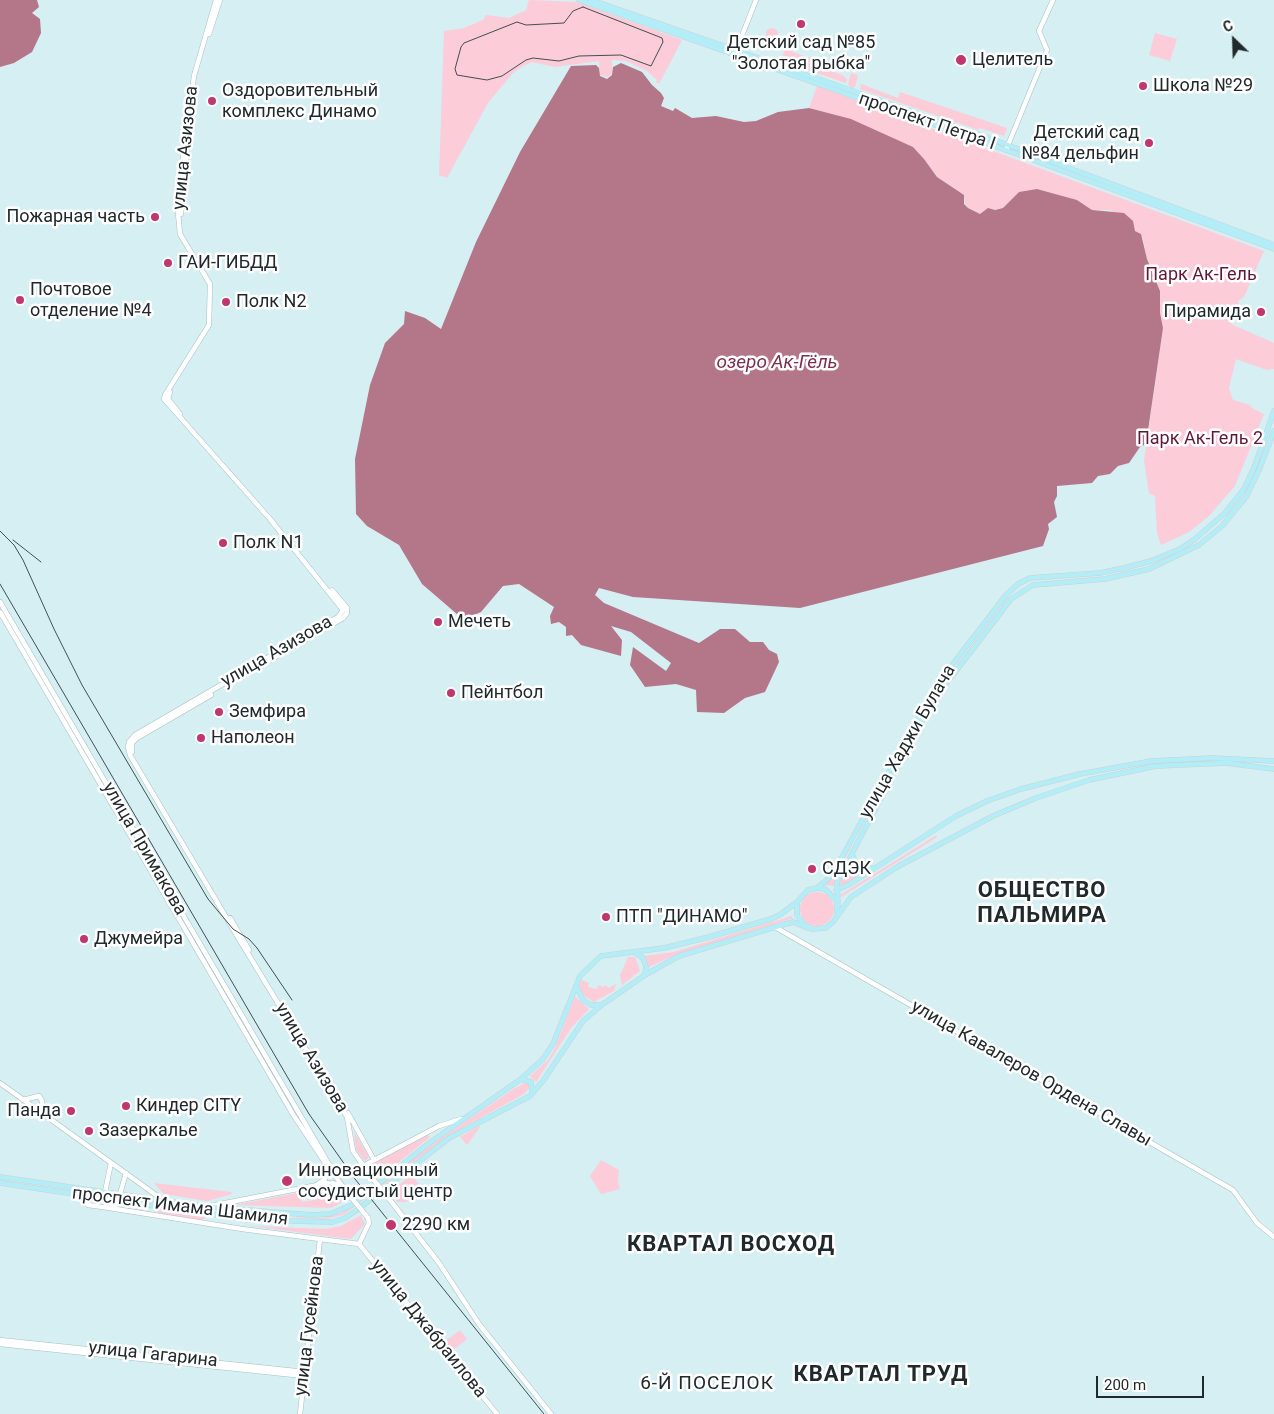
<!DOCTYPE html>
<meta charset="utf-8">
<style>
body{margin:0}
#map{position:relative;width:1274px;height:1414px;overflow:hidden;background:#d5eff3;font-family:Roboto,sans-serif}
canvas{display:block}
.north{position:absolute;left:1209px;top:15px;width:50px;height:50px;-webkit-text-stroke:4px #fff;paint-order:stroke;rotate:336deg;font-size:14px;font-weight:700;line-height:20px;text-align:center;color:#20292b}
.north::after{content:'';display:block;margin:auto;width:18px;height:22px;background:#20292b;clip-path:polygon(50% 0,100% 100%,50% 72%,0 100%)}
.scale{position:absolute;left:1096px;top:1376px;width:108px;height:22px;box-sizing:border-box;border:2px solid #20292b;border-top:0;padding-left:6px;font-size:15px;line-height:18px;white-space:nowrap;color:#20292b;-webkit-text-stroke:4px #fff;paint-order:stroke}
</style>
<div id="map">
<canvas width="1274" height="1414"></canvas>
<div class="north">С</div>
<div class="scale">200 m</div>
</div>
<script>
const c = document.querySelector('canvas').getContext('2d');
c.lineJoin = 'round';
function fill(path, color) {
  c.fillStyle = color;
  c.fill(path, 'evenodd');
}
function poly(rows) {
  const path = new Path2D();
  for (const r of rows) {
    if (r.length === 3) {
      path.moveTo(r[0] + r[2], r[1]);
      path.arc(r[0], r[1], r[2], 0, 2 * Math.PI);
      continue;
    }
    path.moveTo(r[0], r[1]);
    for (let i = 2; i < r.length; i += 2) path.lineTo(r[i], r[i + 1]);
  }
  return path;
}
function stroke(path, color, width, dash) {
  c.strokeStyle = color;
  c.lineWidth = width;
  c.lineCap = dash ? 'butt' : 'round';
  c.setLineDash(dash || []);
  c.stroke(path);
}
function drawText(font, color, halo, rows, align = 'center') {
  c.font = font + ' Roboto,sans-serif';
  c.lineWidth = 5;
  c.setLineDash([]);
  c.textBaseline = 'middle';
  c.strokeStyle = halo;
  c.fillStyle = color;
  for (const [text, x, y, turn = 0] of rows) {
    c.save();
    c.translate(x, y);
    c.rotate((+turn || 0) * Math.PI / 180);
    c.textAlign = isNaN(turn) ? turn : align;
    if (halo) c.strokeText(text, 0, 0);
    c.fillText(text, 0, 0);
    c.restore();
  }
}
fill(poly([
 [529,0,577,2,682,40,659,84,656,82,657,80,647,71,626,61,612,60,612,74,607,77,600,75,599,61,555,67,532,62,523,66,513,73,488,103,447,178,439,175,444,31,464,28,483,20,486,15,509,18,526,10],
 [772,34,6],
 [1155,33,1177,39,1170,61,1149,55],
 [785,49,815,60,814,65,842,75,847,79,846,83,781,61],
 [851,73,858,75,855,87,851,88,848,84],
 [861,84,898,98,900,92,1007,128,1004,136,980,128,978,130,860,89],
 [817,86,1264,251,1244,297,1238,301,1239,307,1231,324,1274,343,1274,369,1267,370,1236,359,1229,388,1233,400,1250,405,1252,408,1264,414,1235,486,1208,517,1189,532,1161,545,1157,533,1155,496,1149,493,1144,461,1163,328,1160,313,1160,291,1154,272,1147,259,1143,239,1132,227,1111,210,1092,210,1077,200,1037,189,1019,192,1003,208,986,211,980,214,968,208,965,204,964,195,937,177,924,159,913,147,842,117,809,108],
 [935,836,937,836,936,838,841,897,840,895],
 [853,842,836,878,834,886,824,885,833,877],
 [849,862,863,873,845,884,839,885],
 [817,909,17],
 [792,916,793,918,675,955,649,967,645,956,674,952],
 [628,957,635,957,640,971,622,985,620,975],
 [582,980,589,983,588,987,597,989,598,985,603,987,606,985,608,988,616,984,614,991,594,1002,583,995,579,986],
 [575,997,589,1009,571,1028,536,1082,530,1076,548,1060,555,1048],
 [527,1082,530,1087,524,1094,449,1135,343,1215,324,1219,239,1214,323,1218,342,1213,430,1146,515,1088],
 [479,1126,480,1127,467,1145,460,1137],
 [354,1132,369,1157,365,1161,356,1150],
 [428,1135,430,1137,378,1179,370,1168,370,1165],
 [601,1160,619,1170,618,1181,620,1189,601,1194,590,1176],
 [411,1175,422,1187,406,1202,398,1202,389,1193],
 [154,1183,231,1192,232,1194,207,1201,164,1194],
 [331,1187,337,1188,348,1199,331,1208,235,1205,297,1193,301,1194,302,1202,330,1197],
 [155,1210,206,1217,202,1220,159,1214],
 [361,1215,365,1224,351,1239,250,1226,326,1229,341,1226],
 [460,1330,467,1339,452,1351,444,1342]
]), '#fcccd9');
fill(poly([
 [0,0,37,0,39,7,32,13,40,19,41,33,32,52,14,63,0,67],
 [621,63,642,72,652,85,661,93,664,98,661,106,673,111,675,108,692,118,716,116,744,122,756,121,778,112,809,108,851,119,913,147,924,159,937,177,964,195,964,204,968,208,980,214,988,208,995,210,1003,208,1019,192,1037,189,1077,200,1092,210,1124,213,1133,221,1135,231,1141,234,1147,259,1160,291,1160,313,1163,328,1146,444,1140,447,1129,463,1118,466,1110,474,1098,476,1092,483,1057,486,1057,496,1054,502,1057,517,1048,524,1049,529,1043,546,800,608,633,597,599,588,595,595,604,603,699,643,720,629,735,629,750,642,763,642,769,650,777,654,779,662,765,692,745,698,724,713,697,712,696,690,676,684,645,687,630,665,633,647,666,671,671,663,631,632,611,626,622,640,621,656,581,645,572,635,566,636,566,627,559,622,551,624,550,616,554,607,519,584,503,586,481,612,469,617,458,615,422,584,399,545,367,526,356,514,355,459,370,385,385,343,404,324,405,311,425,318,441,329,476,242,520,152,571,66,596,65,599,68,600,76,607,79,612,75,613,67]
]), '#b47689');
const secondary = poly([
 [216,0,194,76,177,202,180,234,210,284,209,325,165,395,164,399,270,519,343,610,338,617,135,735,129,742,128,747,130,755,233,929,347,1117,353,1151,369,1174],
 [209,34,220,0],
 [736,51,756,0],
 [1006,150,1047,50,1039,31,1053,0],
 [181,214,188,135],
 [170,392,168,399,180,414],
 [0,602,334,1173],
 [0,612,294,1116,328,1167,325,1179,315,1186],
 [265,663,343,618,347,613,347,608,332,590],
 [132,752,132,743,137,738,211,695],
 [230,918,249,950],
 [775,927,1233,1190,1257,1223,1274,1237],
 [0,1083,163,1200],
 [23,1100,39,1096,42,1101,43,1114],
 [348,1113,374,1160],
 [363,1166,439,1126,461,1119],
 [332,1172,347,1192],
 [332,1183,342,1186],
 [105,1192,111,1163],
 [390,1200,439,1263,479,1324,551,1414],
 [118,1201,126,1173],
 [88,1205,103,1207,128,1202],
 [210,1206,328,1183],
 [103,1207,242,1229,359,1244],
 [359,1244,497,1414],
 [359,1244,369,1223,368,1218],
 [0,1340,305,1372],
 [0,1344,304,1376],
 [300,1414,320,1239]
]);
const primary = poly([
 [579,0,1006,150,1274,249],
 [591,0,997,141,1274,245],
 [852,853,855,863,860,867,872,868],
 [817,888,828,879,836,868,936,686,1006,595,1018,584,1030,578,1100,573,1124,568,1151,561,1180,549,1195,539,1225,513,1244,489,1254,468,1274,411],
 [836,890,850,884,956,816,987,801,1021,789,1080,774,1152,761,1212,758,1274,761],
 [838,906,837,882,920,724,946,684,1011,599,1033,585,1105,579,1149,569,1199,545,1222,526,1246,497,1259,470,1274,431],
 [837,916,837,901,825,889,817,888,808,890,797,902,797,915,803,924,812,929,826,928,833,922,851,897,897,867,993,816,1036,798,1089,780,1156,766,1226,763,1274,769],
 [634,952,643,958,646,966,645,975],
 [576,986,583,1000,591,1005,600,1005],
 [521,1079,531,1082,532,1092],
 [0,1177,209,1207,312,1215,330,1214,352,1205,428,1144,521,1079,542,1060,553,1044,580,976,601,956,664,948,709,937,771,919,781,914,797,902],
 [0,1183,249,1220,333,1222,345,1218,357,1210,449,1138,530,1096,543,1081,583,1021,603,1004,645,975,679,956,775,927,793,922,808,928]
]);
stroke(secondary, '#a7bfc4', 5.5);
stroke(primary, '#ced0d0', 5.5);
stroke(secondary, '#fff', 4.5);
stroke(primary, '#b3eef8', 4.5);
stroke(poly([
 [583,7,662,38,663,42,651,66,621,55,579,56,559,61,533,58,526,60,502,76,487,80,457,75,455,69,461,47,464,43,517,22,526,25,564,23,573,11,583,7],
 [0,531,14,545,23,560,54,629,82,685,208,899,233,929,249,939,257,948,292,1000],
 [13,540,41,562],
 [0,584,309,1114,355,1179,544,1414]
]), '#434f51', 1);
const secondaryBridge = poly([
 [369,1174,390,1200],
 [347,1192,368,1218]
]);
stroke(secondaryBridge, '#a7bfc4', 5.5, []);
stroke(secondaryBridge, '#fff', 4.5);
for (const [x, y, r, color] of [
 [801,24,5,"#c0366f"],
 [961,60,6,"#c0366f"],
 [1143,86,5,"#c0366f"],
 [212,101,5,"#c0366f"],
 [1149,143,5,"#c0366f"],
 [155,217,5,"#c0366f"],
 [168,263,5,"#c0366f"],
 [20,300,5,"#c0366f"],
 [226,302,5,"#c0366f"],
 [1261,312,5,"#c0366f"],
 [223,543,5,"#c0366f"],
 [438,622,5,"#c0366f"],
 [451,693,5,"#c0366f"],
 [219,712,5,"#c0366f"],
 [201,738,5,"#c0366f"],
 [812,869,5,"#c0366f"],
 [606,917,5,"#c0366f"],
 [84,939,5,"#c0366f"],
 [126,1106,5,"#c0366f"],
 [71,1111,5,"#c0366f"],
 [89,1131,5,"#c0366f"],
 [287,1181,6,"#c0366f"],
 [391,1225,6,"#c0366f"]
]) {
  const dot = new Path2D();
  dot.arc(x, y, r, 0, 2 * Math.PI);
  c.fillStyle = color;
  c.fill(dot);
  stroke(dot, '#fff', 2);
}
drawText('18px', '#20292b', '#fff', [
 ["Детский сад №85",801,43,"center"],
 ["\"Золотая рыбка\"",801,64,"center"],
 ["Целитель",972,60],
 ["Школа №29",1153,86],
 ["Оздоровительный",222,91],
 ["комплекс Динамо",222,112],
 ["Детский сад",1139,133,"right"],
 ["№84 дельфин",1139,154,"right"],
 ["Пожарная часть",145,217,"right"],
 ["ГАИ-ГИБДД",178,263],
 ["Почтовое",30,290],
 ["отделение №4",30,311],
 ["Полк N2",236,302],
 ["Пирамида",1251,312,"right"],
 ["Полк N1",233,543],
 ["Мечеть",448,622],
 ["Пейнтбол",461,693],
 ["Земфира",229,712],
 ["Наполеон",211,738],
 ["СДЭК",822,869],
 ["ПТП \"ДИНАМО\"",616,917],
 ["Джумейра",94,939],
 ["Киндер CITY",136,1106],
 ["Панда",61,1111,"right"],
 ["Зазеркалье",99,1131],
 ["Инновационный",298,1171],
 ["сосудистый центр",298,1192],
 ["2290 км",402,1225]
], 'left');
drawText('18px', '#20292b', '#fff', [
 ["проспект Петра I",927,122,19],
 ["улица Азизова",186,148,-84],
 ["улица Азизова",277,652,-30],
 ["улица Хаджи Булача",908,742,-60],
 ["улица Примакова",144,849,60],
 ["улица Азизова",311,1058,59],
 ["улица Кавалеров Ордена Славы",1031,1074,30],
 ["проспект Имама Шамиля",180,1207,7],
 ["улица Гусейнова",310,1326,-83],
 ["улица Джабраилова",428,1329,51],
 ["улица Гагарина",153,1355,6]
]);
drawText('18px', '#621736', '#fff', [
 ["Парк Ак-Гель",1201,275],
 ["Парк Ак-Гель 2",1200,439]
]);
drawText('italic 19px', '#7c304c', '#fff', [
 ["озеро Ак-Гёль",777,363]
]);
c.letterSpacing = '1px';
drawText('19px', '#20292b', '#fff', [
 ["6-Й ПОСЕЛОК",707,1384]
]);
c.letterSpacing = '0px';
c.letterSpacing = '1px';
drawText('bold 22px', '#20292b', '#fff', [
 ["ОБЩЕСТВО",1042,891],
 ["ПАЛЬМИРА",1042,916],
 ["КВАРТАЛ ВОСХОД",731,1245],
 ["КВАРТАЛ ТРУД",881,1375]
]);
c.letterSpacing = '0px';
</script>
